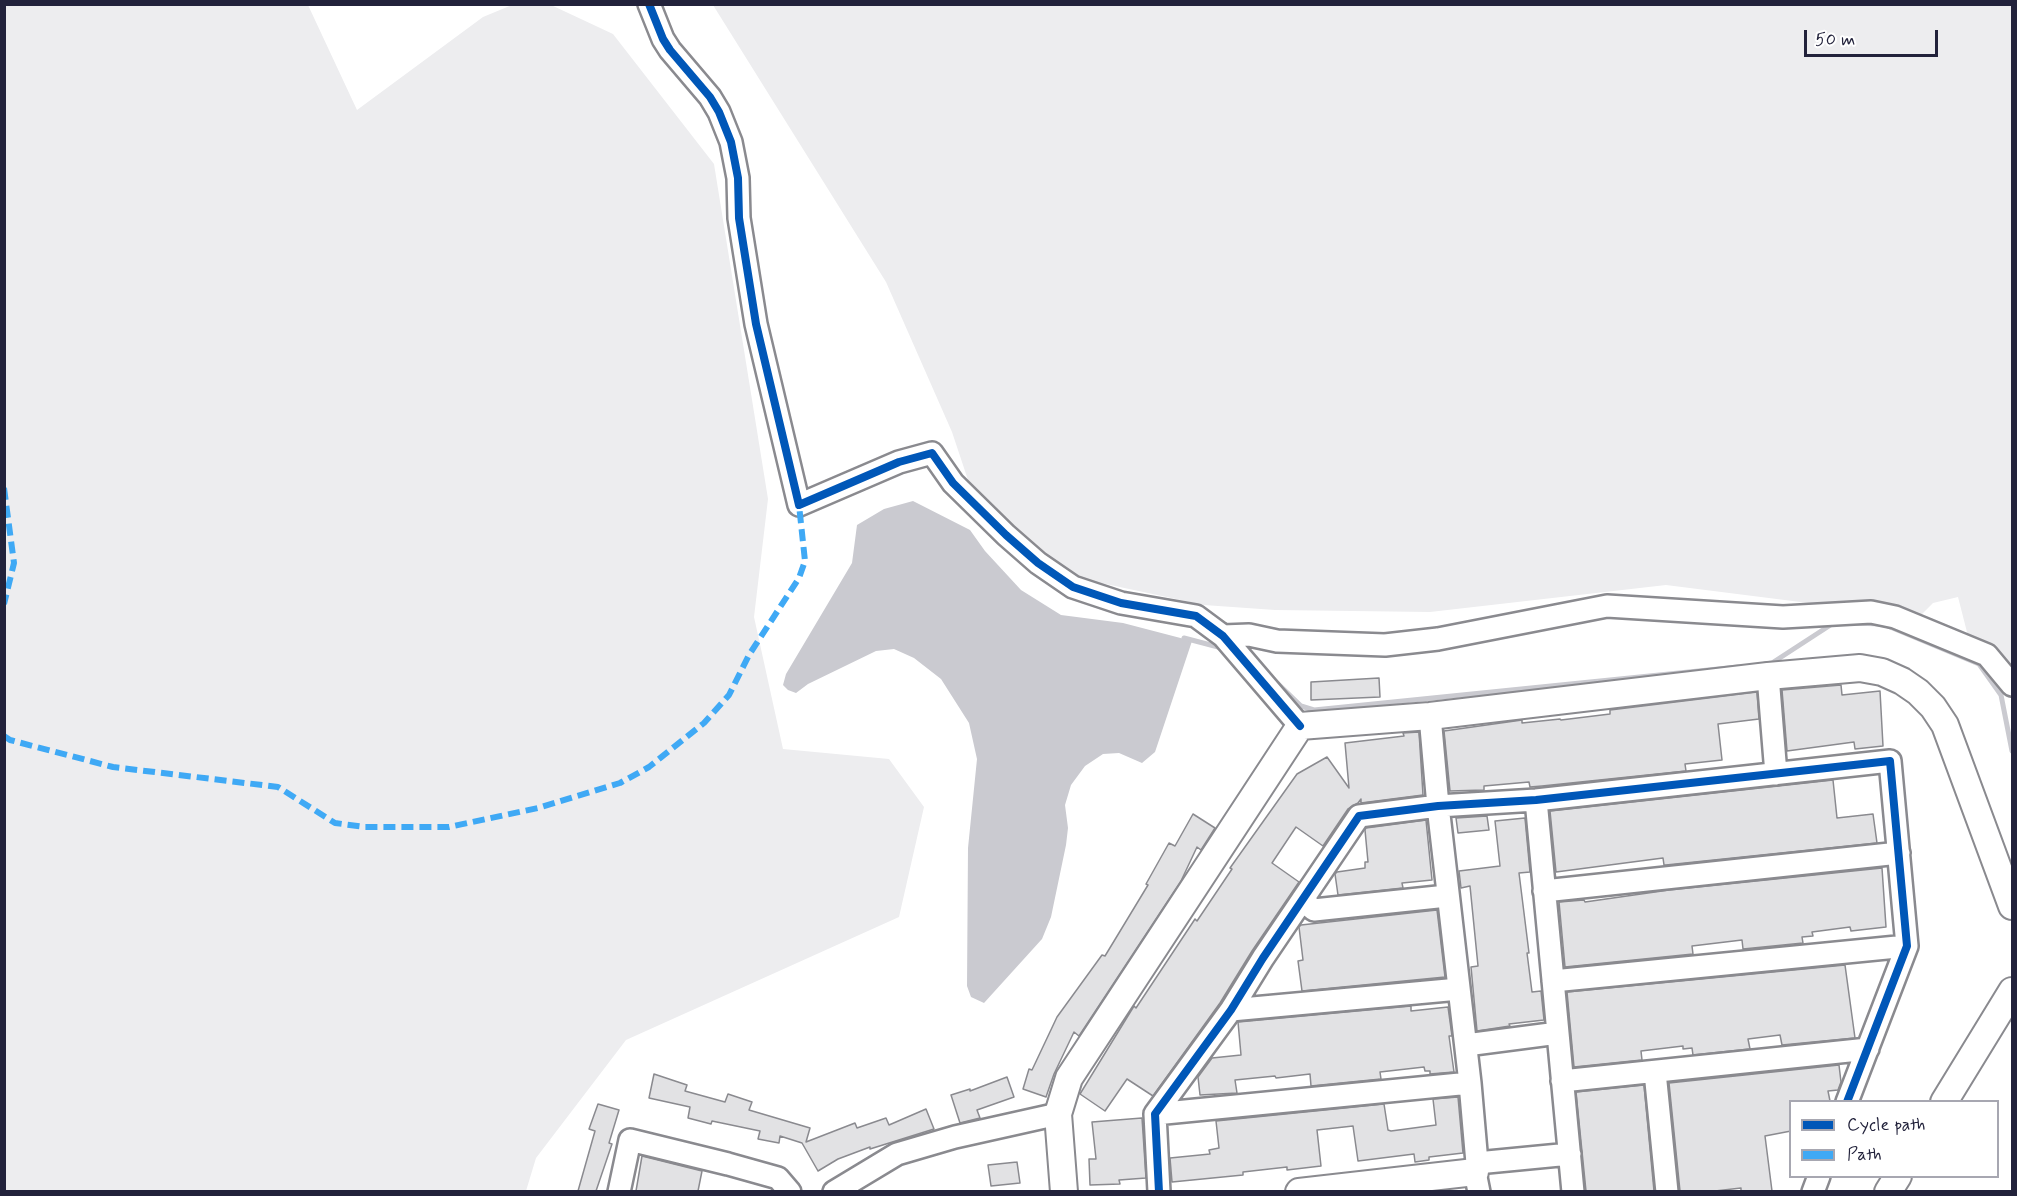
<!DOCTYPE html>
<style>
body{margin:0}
#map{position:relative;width:2017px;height:1196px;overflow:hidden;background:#fff;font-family:Mynerve,sans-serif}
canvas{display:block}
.frame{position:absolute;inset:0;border:6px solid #22223b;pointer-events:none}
.legend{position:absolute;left:1789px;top:1100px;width:210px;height:78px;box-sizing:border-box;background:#fff;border:2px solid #a7a7b1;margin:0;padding:8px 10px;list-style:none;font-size:18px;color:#22223b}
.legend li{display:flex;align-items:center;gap:12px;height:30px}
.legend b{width:30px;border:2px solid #a7a7b1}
.scale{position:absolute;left:1804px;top:30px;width:134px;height:27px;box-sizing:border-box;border:3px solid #22223b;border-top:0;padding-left:8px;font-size:18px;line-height:21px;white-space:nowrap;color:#22223b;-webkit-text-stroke:4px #fff;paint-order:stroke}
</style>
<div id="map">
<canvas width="2017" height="1196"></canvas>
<div class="frame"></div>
<ul class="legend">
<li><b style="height:8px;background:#0057b8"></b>Cycle path</li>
<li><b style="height:8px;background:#3fa9f5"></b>Path</li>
</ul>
<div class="scale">50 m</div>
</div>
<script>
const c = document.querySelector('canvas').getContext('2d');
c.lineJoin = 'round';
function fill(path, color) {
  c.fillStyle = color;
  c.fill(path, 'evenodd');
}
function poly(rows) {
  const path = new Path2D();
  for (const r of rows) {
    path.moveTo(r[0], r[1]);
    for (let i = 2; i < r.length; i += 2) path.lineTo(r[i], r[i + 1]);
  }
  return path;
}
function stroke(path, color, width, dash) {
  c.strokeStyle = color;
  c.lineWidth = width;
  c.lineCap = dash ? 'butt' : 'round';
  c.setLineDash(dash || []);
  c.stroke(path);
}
fill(poly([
 [5,4,308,5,357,110,483,17,512,5,551,5,613,34,714,164,768,499,754,617,783,749,889,759,924,807,899,917,626,1040,536,1158,526,1191,5,1191],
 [713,5,2012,5,2012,667,1968,636,1958,597,1933,603,1919,617,1666,585,1430,612,1275,610,1204,605,1087,580,1047,558,968,480,952,432,886,282]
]), '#ededef');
fill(poly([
 [913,501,970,530,985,551,1021,590,1061,615,1123,623,1192,641,1155,752,1142,763,1119,753,1103,754,1085,766,1071,785,1065,805,1068,828,1066,845,1051,917,1042,939,984,1003,971,997,967,986,968,848,977,759,969,723,941,679,914,658,894,649,876,651,808,684,796,693,788,690,783,685,786,674,852,563,857,525,884,509]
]), '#cacad0');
stroke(poly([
 [1852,623,1883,624,1979,664,2001,695,2012,751],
 [1184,638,1222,648],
 [1765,664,1772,663,1832,624,1837,623],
 [1272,678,1301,706,1314,710,1738,667]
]), '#cacad0', 5);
const building = poly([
 [1379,678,1380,697,1311,700,1311,682,1379,678],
 [1841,685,1842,695,1880,691,1883,746,1855,749,1854,742,1787,751,1782,690,1841,685],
 [1757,692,1759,719,1718,724,1722,760,1685,764,1686,771,1542,786,1530,787,1529,782,1484,786,1484,790,1450,791,1444,731,1522,720,1522,723,1560,719,1561,720,1610,714,1610,710,1757,692],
 [1419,732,1423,795,1361,803,1361,799,1358,803,1348,809,1323,846,1296,827,1272,863,1299,882,1252,951,1220,1003,1153,1096,1127,1079,1105,1111,1080,1094,1134,1006,1136,1008,1195,919,1197,921,1232,869,1230,868,1297,774,1327,757,1349,788,1345,743,1404,736,1403,733,1419,732],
 [1833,780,1837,818,1873,814,1877,843,1666,865,1664,865,1663,858,1556,872,1550,811,1833,780],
 [1193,814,1215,828,1201,850,1197,847,1181,881,1079,1036,1074,1032,1054,1074,1046,1097,1023,1089,1029,1069,1032,1070,1057,1017,1102,955,1105,956,1148,885,1146,884,1169,843,1175,846,1193,814],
 [1487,816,1489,830,1458,833,1456,818,1487,816],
 [1525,818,1530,872,1519,873,1529,953,1527,953,1532,992,1541,991,1544,1020,1509,1024,1510,1026,1477,1031,1471,967,1478,966,1470,886,1461,888,1459,871,1500,866,1495,821,1525,818],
 [1426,820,1432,880,1402,883,1403,888,1338,895,1335,874,1337,872,1365,868,1365,862,1368,862,1365,830,1366,828,1426,820],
 [1882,868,1886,927,1851,931,1850,927,1812,932,1813,936,1802,937,1803,943,1743,949,1742,940,1692,946,1693,954,1565,967,1559,902,1584,900,1585,902,1669,890,1882,868],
 [1437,910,1445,977,1302,991,1298,961,1303,960,1299,927,1301,925,1437,910],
 [1845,965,1855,1038,1782,1045,1780,1035,1748,1039,1750,1049,1693,1055,1692,1048,1683,1049,1683,1046,1641,1051,1642,1060,1574,1067,1567,992,1845,965],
 [1411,1006,1411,1011,1448,1007,1452,1036,1449,1036,1454,1072,1430,1074,1430,1071,1425,1071,1424,1067,1380,1072,1381,1079,1311,1086,1310,1074,1276,1078,1275,1076,1235,1080,1237,1093,1200,1095,1198,1077,1212,1058,1241,1055,1238,1022,1411,1006],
 [1839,1065,1841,1082,1838,1090,1828,1091,1830,1101,1791,1101,1791,1131,1765,1136,1772,1191,1741,1191,1741,1188,1715,1191,1680,1191,1669,1083,1839,1065],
 [654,1074,687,1085,685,1091,725,1102,728,1094,752,1102,749,1110,810,1128,806,1142,855,1123,857,1128,886,1118,889,1125,926,1109,934,1129,870,1149,870,1147,838,1159,818,1171,802,1143,780,1136,779,1143,758,1139,760,1131,712,1121,711,1124,688,1118,690,1107,649,1098,654,1074],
 [1007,1077,1014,1097,977,1110,980,1118,960,1123,951,1095,970,1089,970,1091,1007,1077],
 [1644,1085,1654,1191,1586,1191,1576,1092,1644,1085],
 [1458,1097,1463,1153,1429,1157,1429,1160,1415,1162,1414,1154,1358,1161,1353,1126,1317,1130,1321,1166,1287,1170,1287,1167,1243,1172,1243,1175,1172,1182,1170,1158,1210,1154,1209,1150,1219,1148,1216,1121,1384,1104,1388,1130,1391,1131,1436,1125,1433,1099,1458,1097],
 [598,1104,619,1110,609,1143,612,1144,596,1191,578,1191,595,1131,589,1129,598,1104],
 [1142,1118,1146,1178,1119,1180,1120,1184,1090,1185,1089,1159,1096,1159,1092,1122,1142,1118],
 [642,1156,702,1171,698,1191,636,1191,642,1156],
 [1017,1162,1020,1183,991,1186,988,1165,1017,1162]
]);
fill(building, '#e2e2e4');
stroke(building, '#8a8a8f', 1.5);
const minor = poly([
 [649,4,663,39,670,50,710,97,719,112,731,142,738,178,739,218,756,324,799,505,899,462,932,453,953,483,1006,535,1038,563,1073,587,1121,603,1196,616,1223,636,1300,726],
 [1223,636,1249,635,1277,641,1385,645,1438,639,1607,606,1783,617,1871,612,1895,617,1987,655,2012,685],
 [1768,676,1776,774],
 [1430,716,1438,806,1470,1083,1477,1163,1475,1172,1479,1192],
 [1536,800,1573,1192],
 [1544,891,1899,853],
 [1302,900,1314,910,1447,896],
 [1553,981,1907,946],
 [1231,1010,1459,989],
 [1466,1045,1558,1033],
 [1655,1072,1667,1192],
 [1562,1081,1868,1049],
 [1155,1114,1470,1083],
 [1477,1163,1570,1154],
 [619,1192,630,1140,728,1164,778,1178,790,1192],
 [834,1192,897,1154,955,1137,1058,1114],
 [1159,1192,1155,1114,1231,1010,1263,958,1359,816,1438,806,1536,800,1890,761,1907,946,1847,1102],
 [1813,1192,1819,1176]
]);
const tertiary = poly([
 [1944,1102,2012,991],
 [1064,1192,1058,1114,1069,1078,1300,726,1430,716,1768,676,1860,668,1882,672,1902,681,1918,692,1933,707,1945,725,2012,906],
 [1299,1192,1475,1172],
 [1888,1192,1898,1176]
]);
stroke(minor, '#8a8a8f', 26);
stroke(tertiary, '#8a8a8f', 30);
stroke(minor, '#fff', 21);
stroke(tertiary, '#fff', 26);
stroke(poly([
 [4,488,14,563,4,604],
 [4,736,10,740,113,767,278,787,335,823,365,827,449,827,538,808,620,783,649,767,704,723,729,695,749,655,799,578,805,561,799,505]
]), '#3fa9f5', 6, [12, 6]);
stroke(poly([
 [649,4,663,39,670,50,710,97,719,112,731,142,738,178,739,218,756,324,799,505,899,462,932,453,953,483,1006,535,1038,563,1073,587,1121,603,1196,616,1223,636,1300,726],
 [1159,1192,1155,1114,1231,1010,1263,958,1359,816,1438,806,1536,800,1890,761,1907,946,1847,1102]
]), '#0057b8', 8);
</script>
